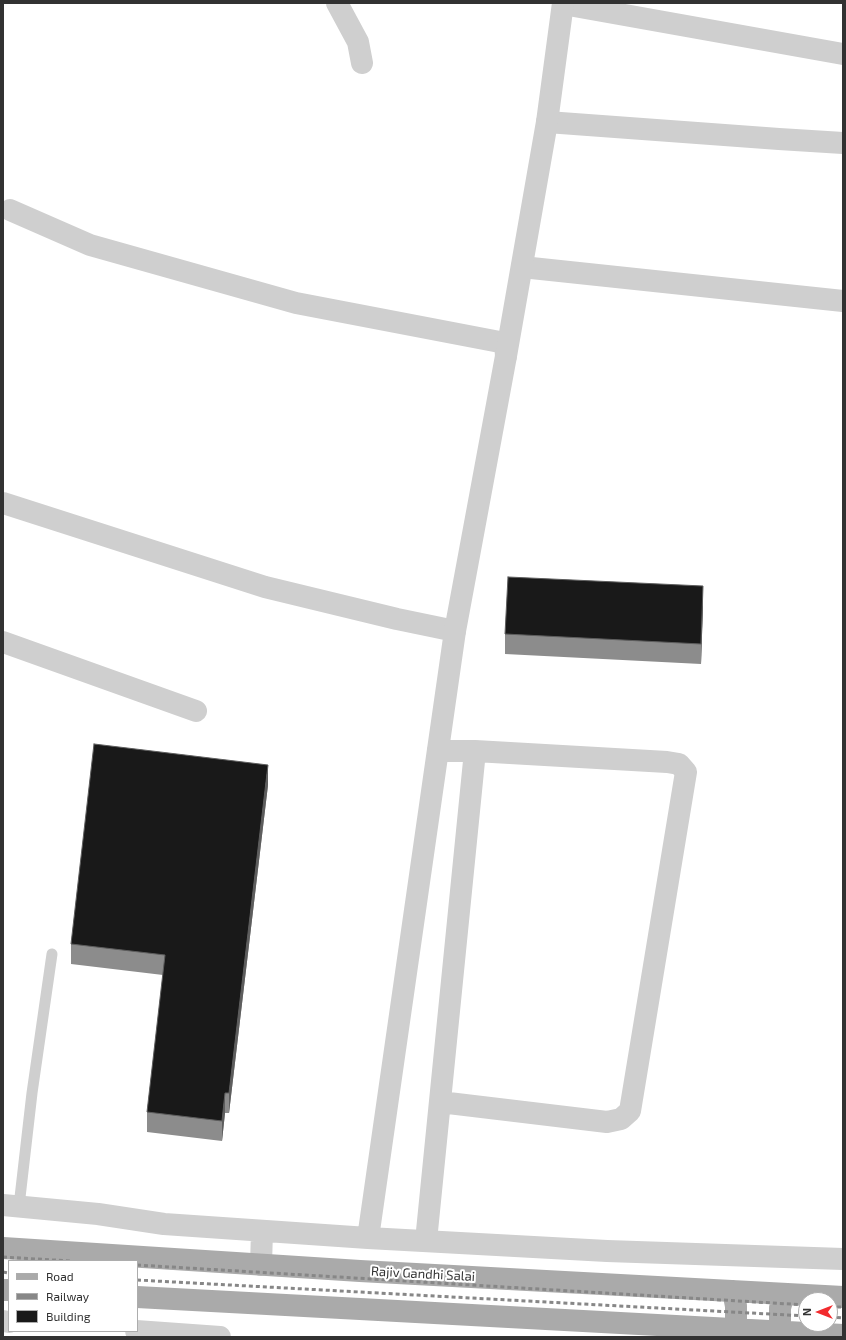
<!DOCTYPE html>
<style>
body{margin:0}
#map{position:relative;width:846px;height:1340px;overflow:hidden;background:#fff;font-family:"Exo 2",sans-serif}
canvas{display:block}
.frame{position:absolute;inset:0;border:4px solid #323232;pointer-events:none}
.legend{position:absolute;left:8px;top:1260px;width:130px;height:72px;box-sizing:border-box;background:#fff;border:1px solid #adadad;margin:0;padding:5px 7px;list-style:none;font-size:12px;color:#323232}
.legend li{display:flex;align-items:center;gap:8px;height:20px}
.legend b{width:20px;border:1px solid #adadad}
.north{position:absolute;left:798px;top:1292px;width:40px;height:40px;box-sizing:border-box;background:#fff;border:1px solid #adadad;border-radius:50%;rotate:270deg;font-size:11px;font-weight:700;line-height:16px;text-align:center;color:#323232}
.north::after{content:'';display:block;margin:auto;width:14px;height:18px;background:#f22b2e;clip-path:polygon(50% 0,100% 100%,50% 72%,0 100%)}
</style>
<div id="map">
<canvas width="846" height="1340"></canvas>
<div class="frame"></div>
<ul class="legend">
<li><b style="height:5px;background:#aaa"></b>Road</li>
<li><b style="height:5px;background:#878787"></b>Railway</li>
<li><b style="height:11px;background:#191919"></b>Building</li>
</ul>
<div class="north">N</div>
</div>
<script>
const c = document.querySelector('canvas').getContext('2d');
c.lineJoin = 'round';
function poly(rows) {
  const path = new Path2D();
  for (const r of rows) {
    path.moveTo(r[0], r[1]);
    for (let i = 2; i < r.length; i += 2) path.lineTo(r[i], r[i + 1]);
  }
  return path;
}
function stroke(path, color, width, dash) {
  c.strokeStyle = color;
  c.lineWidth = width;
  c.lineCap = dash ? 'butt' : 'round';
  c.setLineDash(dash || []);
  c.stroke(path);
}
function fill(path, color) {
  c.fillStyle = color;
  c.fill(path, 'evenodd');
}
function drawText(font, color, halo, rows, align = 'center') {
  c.font = font + ' "Exo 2",sans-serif';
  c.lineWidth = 4;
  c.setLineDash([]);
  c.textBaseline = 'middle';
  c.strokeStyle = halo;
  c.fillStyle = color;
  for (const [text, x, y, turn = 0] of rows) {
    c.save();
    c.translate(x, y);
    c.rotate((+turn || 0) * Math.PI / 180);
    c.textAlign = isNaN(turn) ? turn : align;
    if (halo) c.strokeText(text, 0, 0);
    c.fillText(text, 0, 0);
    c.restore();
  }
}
stroke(poly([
 [19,1206,32,1093,52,954]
]), '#cfcfcf', 11);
stroke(poly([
 [337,3,358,42,362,63],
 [563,4,843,54],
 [547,122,779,139,843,143],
 [10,210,90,245,296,303,505,343,506,356],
 [522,267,843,301],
 [3,503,265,587,397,619,455,631],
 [3,642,196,711],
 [438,751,475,751],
 [426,1241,475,751,667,762,679,764,686,772,630,1111,621,1119,607,1122,440,1102]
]), '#cfcfcf', 22);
stroke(poly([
 [3,1205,98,1214,164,1224,368,1238,607,1251,843,1259],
 [368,1238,455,631,506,356,547,122,563,3],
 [261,1265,262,1231],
 [3,1321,9,1322],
 [136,1331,220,1337]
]), '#cfcfcf', 22);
stroke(poly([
 [3,1248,360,1271,843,1297],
 [3,1290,9,1290],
 [137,1297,843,1335],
 [732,1329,736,1320,736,1306,733,1291],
 [784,1332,780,1325,780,1308,784,1294]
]), '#aaa', 22);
stroke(poly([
 [3,1257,71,1261],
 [137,1265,806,1305],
 [3,1272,9,1273],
 [137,1280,806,1316],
 [830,1307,843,1307],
 [830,1317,843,1318]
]), '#878787', 3, [4, 3]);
fill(poly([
 [703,606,701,664,505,654,505,634],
 [268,785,229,1113,225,1113,222,1141,147,1132,147,1112,163,975,71,964,71,944]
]), '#8c8c8c');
fill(poly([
 [703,586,703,606,701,664,701,644],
 [268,765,268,785,229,1113,229,1093],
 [225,1093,225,1113,222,1141,222,1121]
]), '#5e5e5e');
const building = poly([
 [508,577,703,586,701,644,505,634,508,577],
 [94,744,268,765,229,1093,225,1093,222,1121,147,1112,165,955,71,944,94,744]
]);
fill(building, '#191919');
stroke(building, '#5e5e5e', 1);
drawText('13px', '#323232', '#fff', [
 ["Rajiv Gandhi Salai",423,1274,3]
]);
</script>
